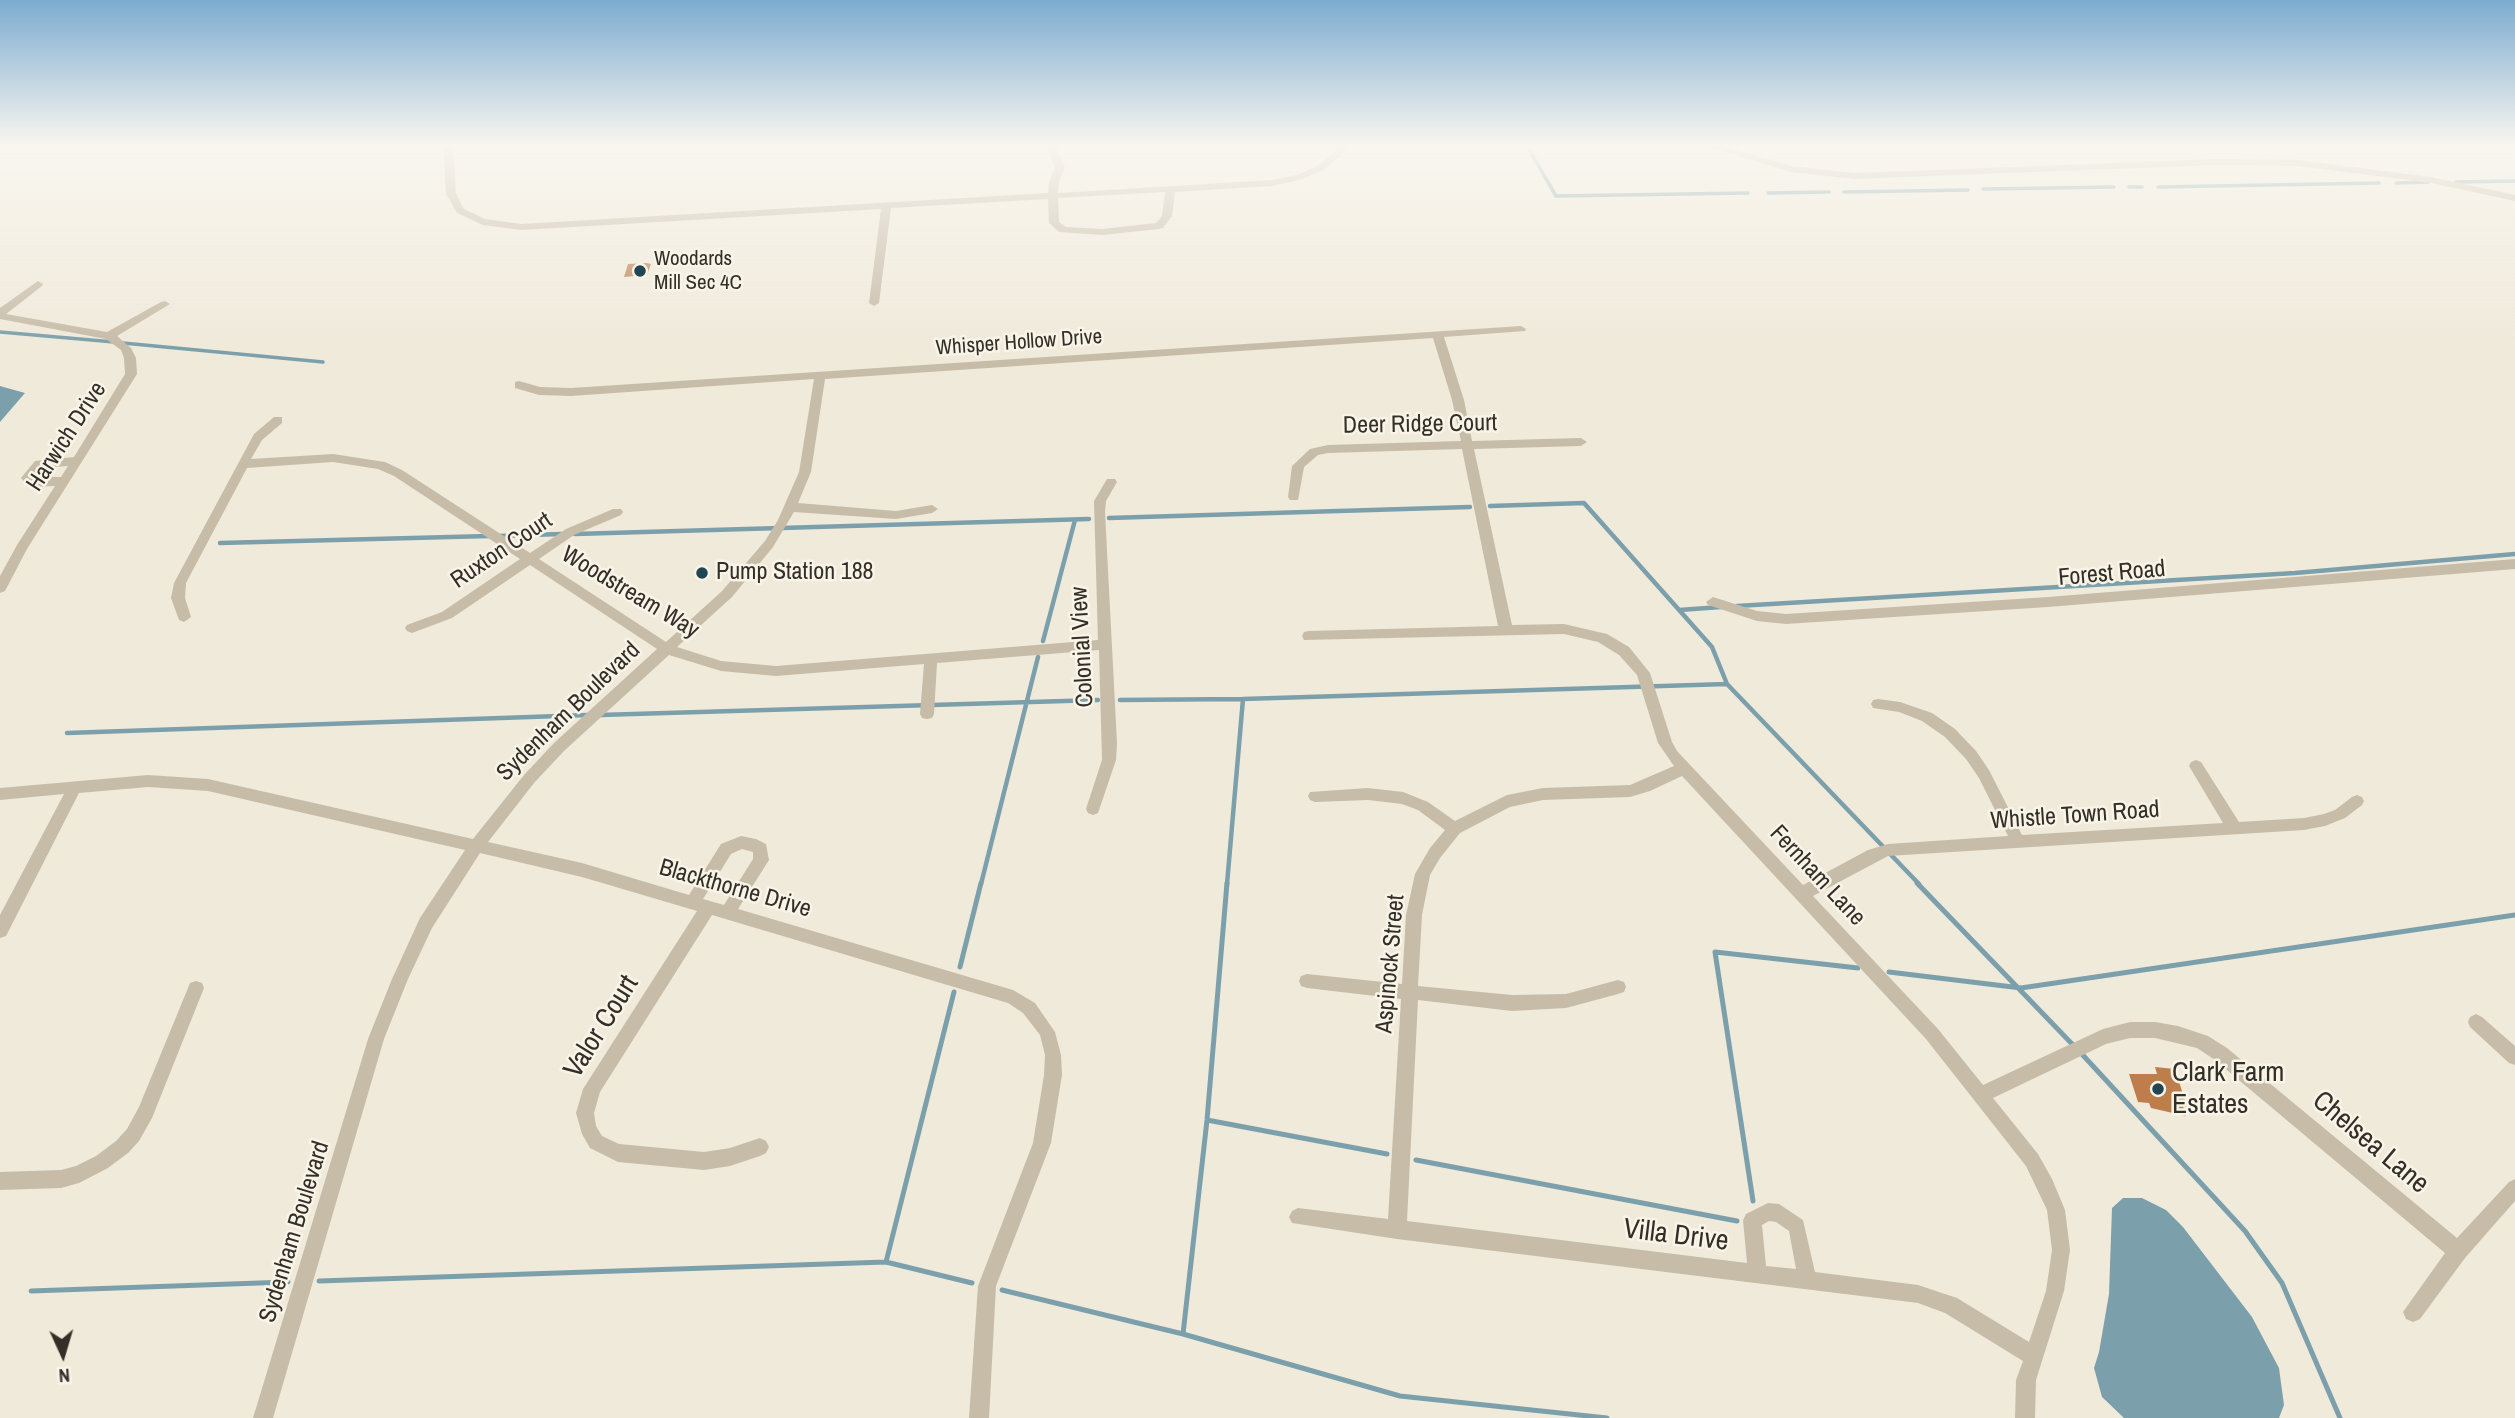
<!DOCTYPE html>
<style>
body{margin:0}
#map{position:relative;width:2515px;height:1418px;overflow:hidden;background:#f0eadb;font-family:"Archivo Narrow",sans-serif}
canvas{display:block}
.north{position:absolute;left:28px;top:1320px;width:70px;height:70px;-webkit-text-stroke:5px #f8f4e7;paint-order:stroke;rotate:176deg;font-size:19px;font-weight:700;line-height:28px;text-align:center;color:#342e28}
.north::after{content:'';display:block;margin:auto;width:24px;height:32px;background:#342e28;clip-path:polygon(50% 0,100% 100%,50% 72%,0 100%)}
</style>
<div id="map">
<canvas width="2515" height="1418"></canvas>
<div class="north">N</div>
</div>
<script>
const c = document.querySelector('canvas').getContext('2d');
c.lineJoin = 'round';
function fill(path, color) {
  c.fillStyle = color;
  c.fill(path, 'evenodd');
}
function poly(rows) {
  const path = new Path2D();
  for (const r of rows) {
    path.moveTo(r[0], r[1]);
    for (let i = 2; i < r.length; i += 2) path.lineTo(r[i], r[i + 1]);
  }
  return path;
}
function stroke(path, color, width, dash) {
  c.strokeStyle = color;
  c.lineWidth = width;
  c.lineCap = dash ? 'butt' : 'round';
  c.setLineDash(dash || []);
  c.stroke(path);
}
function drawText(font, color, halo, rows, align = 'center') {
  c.font = font + ' "Archivo Narrow",sans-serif';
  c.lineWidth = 5;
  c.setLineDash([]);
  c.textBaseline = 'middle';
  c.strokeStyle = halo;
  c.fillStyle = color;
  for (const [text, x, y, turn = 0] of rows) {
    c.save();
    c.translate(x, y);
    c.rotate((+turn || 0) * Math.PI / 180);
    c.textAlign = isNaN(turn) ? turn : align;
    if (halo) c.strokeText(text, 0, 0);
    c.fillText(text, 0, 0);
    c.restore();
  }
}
fill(poly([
 [0,386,25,393,0,422],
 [2123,1198,2142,1198,2166,1210,2183,1227,2252,1317,2279,1368,2284,1405,2279,1418,2124,1418,2102,1397,2094,1368,2099,1352,2109,1294,2112,1208]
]), '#7ca0ab');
stroke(poly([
 [1527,146,1556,196,1748,193],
 [2456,182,2515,181],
 [2396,183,2429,182],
 [2129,187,2142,187],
 [2158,187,2379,183],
 [1983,189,2114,187],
 [1844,192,1968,190],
 [1768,193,1829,192],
 [0,332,114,342],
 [123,343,323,362]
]), '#7ca0ab', 3.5);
stroke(poly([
 [1490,506,1584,503,1712,647,1727,684,1919,884],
 [1109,518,1470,507],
 [575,534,1089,519],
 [498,536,562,534],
 [220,543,489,536],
 [1737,606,2295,573,2515,554],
 [1679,610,1721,607],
 [1043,641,1075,520],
 [1120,700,1243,699,1727,684],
 [600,715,1098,700],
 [67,733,588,715],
 [981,884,1038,657],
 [1227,884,1243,699]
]), '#7ca0ab', 4.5);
stroke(poly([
 [1917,883,2074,1046],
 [960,967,981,883],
 [1889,972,2021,988,2515,915],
 [2080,1052,2245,1231,2282,1283,2340,1418],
 [1207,1120,1387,1154],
 [1416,1160,1737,1221],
 [1753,1201,1715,952,1858,968],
 [886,1262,954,992],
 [319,1281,886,1262,972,1283],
 [1002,1290,1183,1334,1400,1396,1607,1418],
 [31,1291,288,1282],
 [1183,1334,1207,1120,1227,883]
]), '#7ca0ab', 5);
fill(poly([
 [647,263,651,264,647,275,624,277,628,264],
 [2155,1067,2175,1069,2187,1107,2183,1106,2186,1116,2151,1108,2149,1103,2138,1102,2129,1074,2157,1074]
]), '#bd7e4c');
fill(poly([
 [443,146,453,146,456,194,464,209,485,219,521,224,1048,193,1049,182,1055,167,1046,146,1056,146,1065,167,1059,182,1058,193,1272,180,1297,175,1317,166,1334,152,1337,146,1347,146,1341,156,1323,170,1303,179,1272,186,1175,192,1172,216,1163,228,1159,229,1102,235,1059,232,1049,223,1048,199,891,208,879,303,874,306,869,303,881,209,521,230,483,225,457,213,446,194,443,146],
 [1165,192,1162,216,1156,223,1102,229,1066,227,1059,222,1058,198,1165,192],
 [1707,146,1722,146,1792,166,1854,173,2217,159,2298,160,2431,177,2515,195,2515,201,2431,183,2298,166,2217,165,1854,179,1791,172,1707,146],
 [38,281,43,284,42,286,6,314,107,332,161,302,165,301,170,304,117,336,131,348,136,358,137,374,27,549,5,591,0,593,0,576,17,545,55,486,32,487,28,486,21,478,35,461,74,457,125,374,124,358,121,350,106,339,0,319,0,308,38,281],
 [68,466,61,477,33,477,42,468,68,466],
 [1521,326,1526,329,1525,331,1444,337,1464,400,1472,441,1581,438,1587,442,1581,446,1474,449,1512,625,1564,624,1607,634,1629,647,1650,673,1672,742,1677,751,1803,885,1868,850,1888,844,2008,836,1979,778,1966,759,1945,737,1922,721,1899,712,1873,708,1871,704,1873,700,1878,699,1900,702,1932,713,1955,729,1976,751,1989,770,2022,835,2223,823,2189,766,2191,762,2196,760,2201,762,2239,822,2304,818,2324,814,2335,810,2352,797,2357,795,2362,797,2364,801,2362,805,2345,818,2325,826,2304,830,1888,856,1813,896,1938,1029,1983,1085,2103,1029,2130,1022,2155,1022,2178,1026,2208,1036,2227,1048,2457,1238,2509,1182,2515,1179,2515,1201,2465,1258,2420,1319,2413,1322,2406,1319,2403,1312,2445,1253,2215,1060,2197,1048,2155,1038,2130,1038,2106,1044,1993,1098,2038,1154,2052,1179,2065,1210,2070,1250,2064,1291,2036,1380,2035,1418,2015,1418,2016,1380,2023,1361,1945,1313,1918,1303,1397,1239,1292,1223,1289,1217,1292,1211,1298,1208,1388,1219,1401,999,1307,988,1301,986,1299,981,1301,976,1307,974,1402,984,1406,915,1415,874,1430,848,1445,830,1418,810,1402,804,1368,800,1315,802,1310,800,1308,796,1310,792,1368,788,1403,792,1428,802,1455,821,1507,795,1543,788,1630,785,1674,766,1658,743,1637,675,1619,655,1598,642,1564,634,1304,640,1302,636,1304,632,1309,631,1498,626,1462,449,1328,453,1318,455,1304,467,1298,500,1290,500,1288,497,1292,466,1310,449,1328,445,1461,441,1452,400,1433,338,825,379,811,472,798,503,896,511,932,505,938,509,932,513,896,519,794,512,773,547,732,597,677,647,721,661,776,666,1098,640,1094,501,1107,479,1115,479,1117,482,1106,501,1105,512,1117,743,1116,760,1098,813,1093,815,1088,813,1086,809,1102,760,1099,650,937,663,934,714,932,718,927,719,922,718,920,714,924,664,776,676,721,671,669,655,564,751,534,783,488,842,582,863,689,895,721,844,741,836,756,839,766,844,769,860,738,909,1013,990,1035,1003,1055,1032,1061,1055,1062,1075,1051,1143,996,1286,989,1418,969,1418,978,1286,1033,1143,1044,1075,1045,1055,1040,1035,1023,1013,1008,1003,712,915,600,1092,594,1113,596,1126,602,1136,619,1144,704,1152,730,1148,760,1138,766,1141,769,1147,766,1153,760,1156,730,1166,704,1170,618,1162,590,1148,582,1134,576,1113,583,1089,697,911,582,877,480,853,432,928,408,979,384,1039,273,1418,253,1418,368,1039,392,979,420,918,465,850,208,791,148,787,79,793,6,936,0,938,0,915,64,794,0,800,0,788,148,775,208,779,473,839,524,775,554,743,657,649,530,565,452,618,412,633,407,631,405,628,407,625,442,612,520,559,394,476,378,469,333,462,247,468,186,583,185,598,191,617,184,622,179,620,171,598,174,583,254,434,274,417,282,417,282,423,262,440,251,459,333,454,385,462,402,470,530,553,566,529,613,509,621,509,623,512,621,515,574,535,539,559,666,642,722,591,765,541,778,520,799,472,814,379,571,396,539,395,515,388,515,382,519,381,540,387,571,388,1521,326],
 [1682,776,1926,1039,2026,1166,2047,1210,2052,1250,2046,1291,2029,1342,1957,1298,1918,1285,1815,1272,1803,1220,1779,1204,1768,1203,1746,1214,1743,1220,1747,1263,1407,1221,1418,1000,1512,1011,1566,1008,1618,994,1624,992,1626,987,1624,982,1618,980,1566,994,1512,995,1418,986,1422,915,1430,875,1440,858,1460,833,1510,807,1543,800,1630,797,1650,791,1682,776],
 [742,849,753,852,753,859,724,905,703,899,731,854,742,849],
 [1769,1221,1776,1222,1789,1231,1796,1269,1766,1266,1762,1225,1769,1221],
 [2515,559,2515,569,2048,607,1786,624,1757,621,1708,605,1706,602,1713,597,1757,611,1786,614,2048,597,2515,559],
 [196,981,202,983,204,988,152,1118,139,1141,128,1153,108,1168,79,1183,61,1188,0,1190,0,1172,61,1170,76,1166,96,1156,116,1141,127,1129,139,1107,188,988,190,983,196,981],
 [2476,1014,2482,1017,2515,1046,2515,1065,2509,1063,2470,1027,2468,1022,2470,1017,2476,1014]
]), '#c7bca8');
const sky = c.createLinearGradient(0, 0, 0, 345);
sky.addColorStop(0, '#7dacd0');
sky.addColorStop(0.42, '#f8f6ef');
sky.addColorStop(1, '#f8f6ef00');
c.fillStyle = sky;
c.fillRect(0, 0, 2515, 345);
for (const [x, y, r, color] of [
 [640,271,7,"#204653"],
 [702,573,7,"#204653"],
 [2158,1089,7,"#204653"]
]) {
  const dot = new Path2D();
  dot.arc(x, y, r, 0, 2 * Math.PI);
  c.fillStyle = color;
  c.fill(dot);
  stroke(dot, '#f8f4e7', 2.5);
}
drawText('21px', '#342e28', '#f8f4e7', [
 ["Woodards",654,259],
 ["Mill Sec 4C",654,283]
], 'left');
drawText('21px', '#342e28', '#f8f4e7', [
 ["Whisper Hollow Drive",1019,343,-4]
]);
drawText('24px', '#342e28', '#f8f4e7', [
 ["Deer Ridge Court",1420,425,-1],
 ["Harwich Drive",67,437,-57],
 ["Ruxton Court",502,551,-34],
 ["Forest Road",2112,574,-5],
 ["Woodstream Way",630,593,31],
 ["Colonial View",1083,647,-93],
 ["Sydenham Boulevard",569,712,-44],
 ["Whistle Town Road",2075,816,-4],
 ["Fernham Lane",1817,876,47],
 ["Blackthorne Drive",735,889,16],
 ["Aspinock Street",1391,964,-85],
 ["Sydenham Boulevard",295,1232,-73]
]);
drawText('24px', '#342e28', '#f8f4e7', [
 ["Pump Station 188",716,573]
], 'left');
drawText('28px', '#342e28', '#f8f4e7', [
 ["Valor Court",602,1027,-58],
 ["Chelsea Lane",2370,1143,40],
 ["Villa Drive",1676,1236,7]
]);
drawText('28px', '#342e28', '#f8f4e7', [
 ["Clark Farm",2172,1073],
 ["Estates",2172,1105]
], 'left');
</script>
